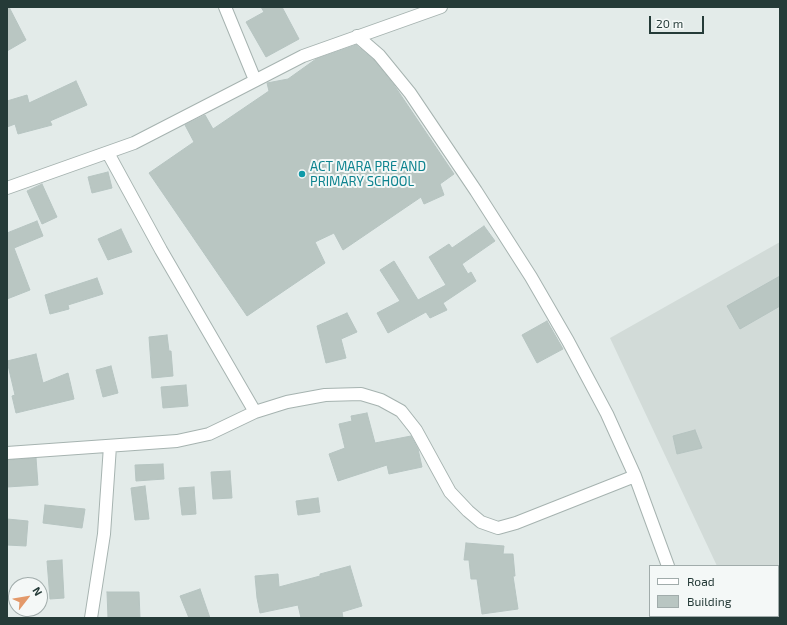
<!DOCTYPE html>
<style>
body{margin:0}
#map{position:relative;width:787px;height:625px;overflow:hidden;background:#e3ebe9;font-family:"Exo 2",sans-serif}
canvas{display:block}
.frame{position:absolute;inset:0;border:8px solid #253b38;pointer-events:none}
.legend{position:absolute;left:649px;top:565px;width:130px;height:52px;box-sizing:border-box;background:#f4f8f7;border:1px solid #a1acab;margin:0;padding:5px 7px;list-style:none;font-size:12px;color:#253b38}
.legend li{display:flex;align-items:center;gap:8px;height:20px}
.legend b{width:20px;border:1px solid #a1acab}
.north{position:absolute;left:8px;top:577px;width:40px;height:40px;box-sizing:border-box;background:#f4f8f7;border:1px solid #a1acab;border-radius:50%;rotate:59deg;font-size:11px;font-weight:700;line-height:16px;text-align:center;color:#253b38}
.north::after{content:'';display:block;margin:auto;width:14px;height:18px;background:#e3996a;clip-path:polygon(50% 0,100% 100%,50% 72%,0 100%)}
.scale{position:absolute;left:649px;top:16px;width:55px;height:18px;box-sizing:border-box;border:2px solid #253b38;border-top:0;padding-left:5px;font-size:12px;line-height:14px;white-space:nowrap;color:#253b38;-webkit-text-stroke:3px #f4f8f7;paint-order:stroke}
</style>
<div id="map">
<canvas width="787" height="625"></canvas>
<div class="frame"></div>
<ul class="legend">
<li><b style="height:5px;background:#fff"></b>Road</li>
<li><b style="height:11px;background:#b9c6c2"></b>Building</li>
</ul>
<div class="north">N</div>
<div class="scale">20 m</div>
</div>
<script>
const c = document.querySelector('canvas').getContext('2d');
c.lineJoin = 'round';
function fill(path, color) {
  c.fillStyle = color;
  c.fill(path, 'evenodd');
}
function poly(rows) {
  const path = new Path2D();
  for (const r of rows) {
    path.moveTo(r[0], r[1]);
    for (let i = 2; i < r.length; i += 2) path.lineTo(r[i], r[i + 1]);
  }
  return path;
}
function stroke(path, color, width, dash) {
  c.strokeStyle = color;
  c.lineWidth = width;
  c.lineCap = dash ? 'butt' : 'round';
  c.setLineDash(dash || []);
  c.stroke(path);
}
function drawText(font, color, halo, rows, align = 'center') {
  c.font = font + ' "Exo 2",sans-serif';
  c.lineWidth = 4;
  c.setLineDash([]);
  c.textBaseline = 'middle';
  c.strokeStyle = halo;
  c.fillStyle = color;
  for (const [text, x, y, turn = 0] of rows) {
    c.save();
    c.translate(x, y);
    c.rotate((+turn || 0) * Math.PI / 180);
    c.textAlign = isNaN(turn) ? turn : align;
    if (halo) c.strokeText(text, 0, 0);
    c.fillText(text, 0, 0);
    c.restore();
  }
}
fill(poly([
 [780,242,780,601,778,601,778,566,717,566,610,338]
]), '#d2dbd8');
const building = poly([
 [7,7,9,7,26,40,7,51,7,7],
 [261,7,282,7,299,39,266,57,246,22,264,12,261,7],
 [356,45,374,60,394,85,454,174,440,184,444,195,424,204,421,197,343,250,334,233,315,242,325,263,247,316,149,173,194,142,185,125,205,115,213,129,269,91,267,83,288,79,316,59,356,45],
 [76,81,87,105,50,121,52,125,18,134,15,124,7,127,7,101,27,95,29,103,76,81],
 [108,172,112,188,92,193,88,177,108,172],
 [42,184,57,217,42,224,27,191,42,184],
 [37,221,43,236,14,248,30,290,7,299,7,233,37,221],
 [484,226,495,241,462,264,468,274,471,272,476,281,443,303,447,310,430,318,426,312,388,333,377,313,400,301,380,270,394,261,418,300,446,285,429,257,449,244,452,248,484,226],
 [121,229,132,252,108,260,98,239,121,229],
 [780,276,780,306,740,329,727,306,780,276],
 [97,278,103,294,68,305,69,309,50,314,45,295,97,278],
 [347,313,357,332,341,339,346,358,326,363,317,326,347,313],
 [547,321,563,349,537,363,522,335,547,321],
 [167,335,169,351,171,351,173,376,152,378,149,337,167,335],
 [36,354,43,383,68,373,74,399,16,413,12,396,15,395,7,361,36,354],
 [111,366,118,393,103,397,96,370,111,366],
 [186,385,188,406,163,408,161,387,186,385],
 [367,413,375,443,411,436,418,449,422,467,389,474,387,465,338,481,329,454,345,448,339,424,352,421,351,416,367,413],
 [695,430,702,448,677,454,673,436,695,430],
 [36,458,38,485,7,487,7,460,36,458],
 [163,464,164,479,136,481,135,465,163,464],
 [230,471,232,498,213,499,211,472,230,471],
 [145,486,149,519,135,520,131,488,145,486],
 [194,487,196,514,182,515,179,488,194,487],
 [318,498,320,512,298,515,296,501,318,498],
 [45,505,85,509,82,528,43,523,45,505],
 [7,519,28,521,26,546,7,545,7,519],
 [466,543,504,546,503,554,513,554,515,576,513,576,518,609,482,614,477,579,471,579,469,560,464,560,466,543],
 [62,560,64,598,50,599,47,561,62,560],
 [350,566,362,606,342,612,343,618,301,618,298,605,260,613,257,598,255,576,278,574,279,587,320,576,320,574,350,566],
 [200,589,210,618,189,618,180,596,200,589],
 [107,592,139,592,140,618,108,618,107,592]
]);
fill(building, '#b9c6c2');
stroke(building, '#b6c4c1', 1);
const minor = poly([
 [225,7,255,80],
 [357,36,379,55,410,93,476,191,531,277,568,341,607,414,635,476,668,566],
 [108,153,161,250,255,412],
 [7,188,134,143,303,56,441,7],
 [7,453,177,441,209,434,255,412,287,402,325,395,361,394,381,400,401,411,416,430,450,492,468,511,481,522,498,528,516,523,635,476],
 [778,614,780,614],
 [683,616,684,618],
 [91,618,104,534,110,446],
 [750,618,766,616]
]);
stroke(minor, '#a6b3b0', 14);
stroke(minor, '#fff', 12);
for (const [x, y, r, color] of [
 [302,174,4,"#0f9aa8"]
]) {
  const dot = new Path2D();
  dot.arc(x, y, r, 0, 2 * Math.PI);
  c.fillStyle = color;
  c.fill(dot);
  stroke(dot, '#f4f8f7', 1.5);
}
drawText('13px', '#0d838f', '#f4f8f7', [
 ["ACT MARA PRE AND",310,167],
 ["PRIMARY SCHOOL",310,182]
], 'left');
</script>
